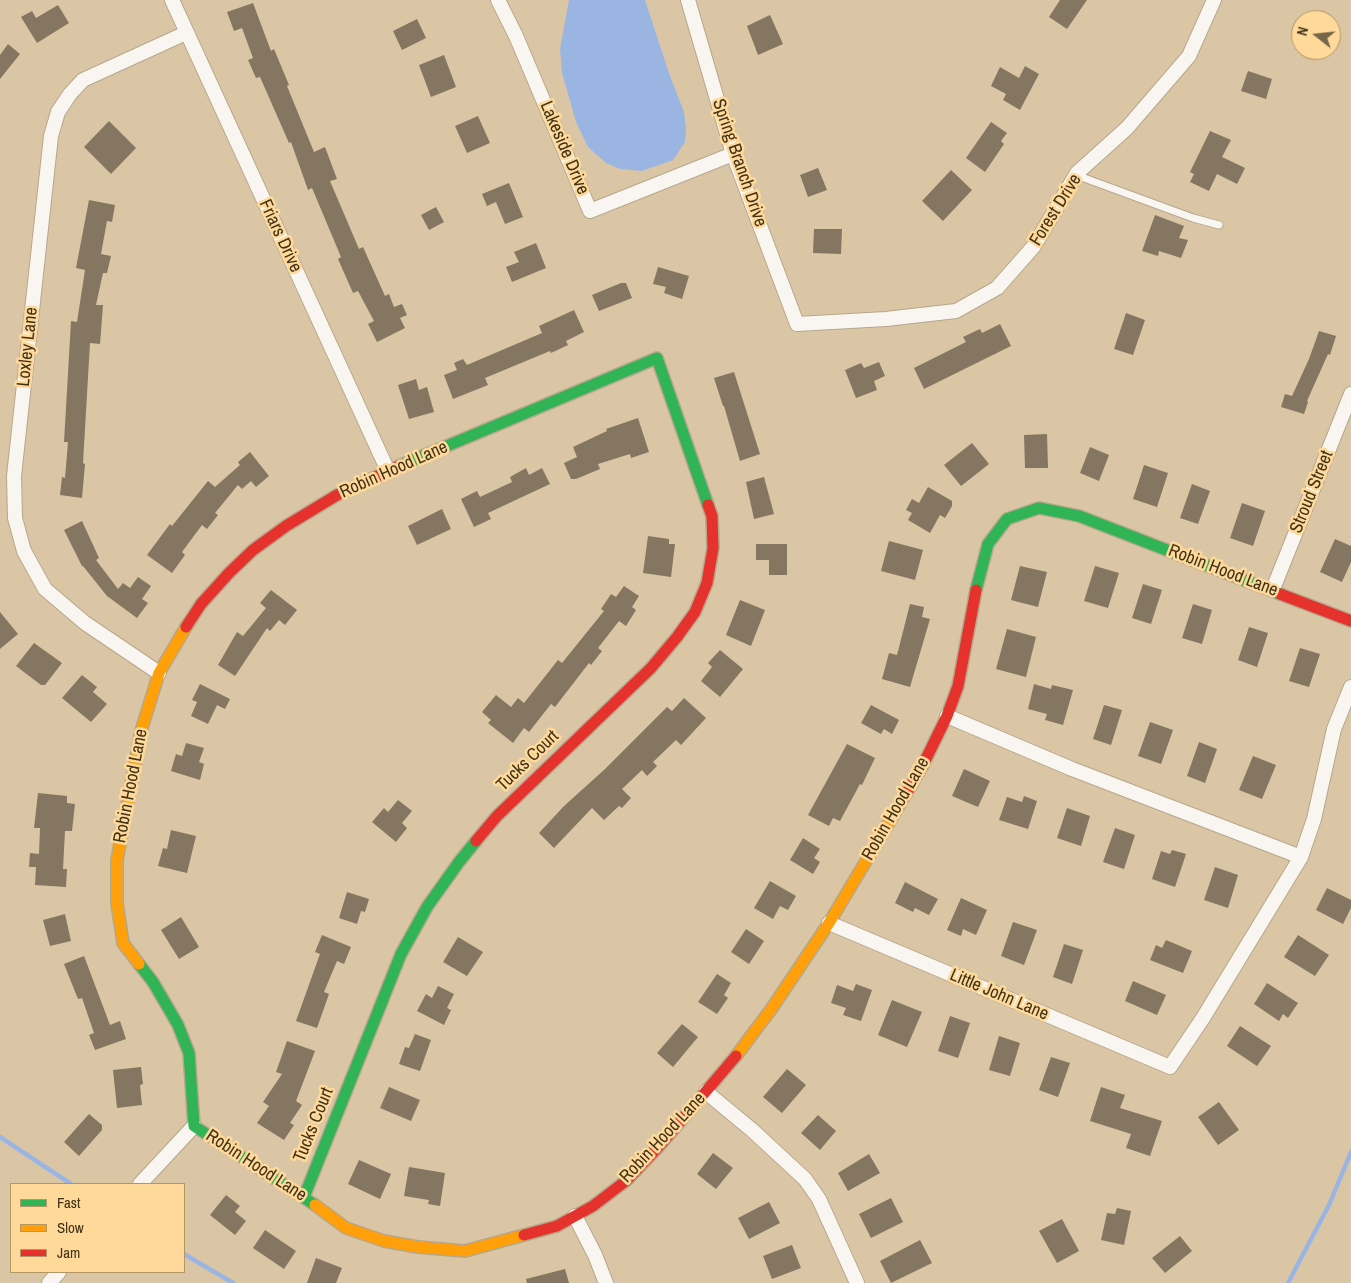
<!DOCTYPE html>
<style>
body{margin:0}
#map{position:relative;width:1351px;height:1283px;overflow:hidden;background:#dac6a4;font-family:"Archivo Narrow",sans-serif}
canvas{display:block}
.legend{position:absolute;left:10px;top:1183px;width:175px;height:90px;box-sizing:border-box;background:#fed99a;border:1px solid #b29666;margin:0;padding:6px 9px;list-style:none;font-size:15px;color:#413218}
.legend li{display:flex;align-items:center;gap:10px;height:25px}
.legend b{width:25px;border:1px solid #b29666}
.north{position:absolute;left:1291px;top:10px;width:50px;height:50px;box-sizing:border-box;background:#fed99a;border:1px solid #b29666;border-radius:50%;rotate:286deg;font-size:14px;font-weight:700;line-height:20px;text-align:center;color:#413218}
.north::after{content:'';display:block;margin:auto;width:18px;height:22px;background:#776649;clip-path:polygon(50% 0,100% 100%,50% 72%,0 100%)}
</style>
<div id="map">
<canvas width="1351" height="1283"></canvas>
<ul class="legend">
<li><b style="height:6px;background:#30b455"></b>Fast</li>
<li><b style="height:6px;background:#ff9f0a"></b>Slow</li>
<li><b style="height:6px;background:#e5322d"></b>Jam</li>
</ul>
<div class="north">N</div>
</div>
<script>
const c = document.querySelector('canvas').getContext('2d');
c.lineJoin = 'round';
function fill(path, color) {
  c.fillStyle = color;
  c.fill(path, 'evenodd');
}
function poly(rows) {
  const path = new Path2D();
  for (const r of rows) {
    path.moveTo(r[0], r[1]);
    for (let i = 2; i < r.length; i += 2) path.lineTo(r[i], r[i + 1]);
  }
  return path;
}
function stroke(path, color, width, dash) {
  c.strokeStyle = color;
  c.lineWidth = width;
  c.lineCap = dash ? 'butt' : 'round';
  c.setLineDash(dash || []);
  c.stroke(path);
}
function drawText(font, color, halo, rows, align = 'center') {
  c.font = font + ' "Archivo Narrow",sans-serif';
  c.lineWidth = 5;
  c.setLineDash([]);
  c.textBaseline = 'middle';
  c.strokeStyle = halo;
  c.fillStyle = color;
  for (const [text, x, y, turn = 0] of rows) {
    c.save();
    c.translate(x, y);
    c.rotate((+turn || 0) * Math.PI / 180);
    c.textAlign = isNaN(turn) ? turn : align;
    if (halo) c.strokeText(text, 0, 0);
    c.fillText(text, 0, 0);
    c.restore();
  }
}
fill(poly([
 [569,0,645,0,669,73,684,112,686,129,685,142,673,160,642,171,620,169,606,163,588,147,576,122,562,73,560,49]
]), '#9ab5e2');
stroke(poly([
 [0,1137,71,1184],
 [184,1254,233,1283],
 [1288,1283,1329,1205,1351,1152]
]), '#9ab5e2', 4.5);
fill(poly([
 [1060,0,1087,0,1067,29,1049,17],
 [253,3,271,51,274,49,289,85,287,86,314,152,325,147,337,179,330,181,359,249,363,247,385,296,389,294,394,307,402,304,407,315,400,318,405,328,377,342,368,324,374,321,358,291,353,293,338,259,341,257,312,188,308,190,291,142,289,143,260,77,256,78,248,60,253,58,242,28,234,31,227,12],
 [58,5,69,23,37,43,21,17,32,11,36,18],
 [770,15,783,44,758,55,747,26],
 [417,19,426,38,402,50,393,31],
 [8,44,20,54,0,79,0,55],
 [444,55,456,87,431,97,419,65],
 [1025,66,1039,74,1020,110,1003,100,1006,94,991,86,1000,67,1019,78],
 [1248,71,1272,79,1266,99,1241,91],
 [478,116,490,143,467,153,455,126],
 [109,121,136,148,111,174,84,147],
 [991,122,1007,133,1001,141,1004,144,985,172,966,158],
 [1210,131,1231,140,1222,157,1245,168,1237,184,1217,174,1209,191,1190,182,1194,174,1190,172],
 [818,168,827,190,808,197,800,175],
 [951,170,972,190,943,221,922,201],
 [509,183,523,217,505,224,496,202,487,206,482,194],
 [89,200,115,205,112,222,107,221,101,254,111,256,107,273,103,273,96,305,103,305,100,344,90,343,83,463,85,464,82,498,60,495,62,477,65,478,68,442,64,442,71,321,77,322,85,270,76,268],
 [436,207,444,222,429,230,421,215],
 [1155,215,1184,226,1179,238,1188,240,1181,258,1159,251,1158,256,1142,251],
 [814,229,842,229,841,254,813,253],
 [536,243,546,268,512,282,506,267,519,262,514,252],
 [658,267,689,276,682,299,664,293,666,287,653,284],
 [621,283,626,283,632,298,599,311,592,295],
 [574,310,584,332,566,341,568,345,551,353,550,351,485,378,488,385,453,399,444,375,457,370,454,363,463,359,467,365,542,333,539,326],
 [1126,313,1145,320,1133,355,1114,349],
 [1000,324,1011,346,924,389,914,368,966,342,963,337,980,329,982,333],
 [1319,331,1336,336,1330,355,1328,354,1307,401,1308,402,1304,414,1281,407,1285,394,1292,396,1309,359],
 [879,362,885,376,874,381,877,390,856,398,845,370,861,363,864,368],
 [734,372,760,454,740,461,724,406,723,406,714,378],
 [416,379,419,390,427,387,434,412,409,419,398,385],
 [638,418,649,452,631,458,630,454,598,464,600,469,576,479,571,479,564,463,577,457,573,447,607,431,606,429],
 [1047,434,1048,468,1025,468,1024,435],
 [972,443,989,464,961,486,944,465],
 [1090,447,1109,455,1099,481,1080,473],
 [250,452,269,476,256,487,251,481,242,489,238,485,215,513,218,515,207,529,202,525,182,552,185,555,172,573,147,555,170,524,172,526,208,481,215,487,240,465,238,462],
 [1144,465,1168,473,1157,507,1133,499],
 [526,468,529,475,542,468,550,484,488,513,491,519,474,527,461,499,477,491,480,497,512,482,510,477],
 [764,477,774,514,754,519,746,482],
 [1192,484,1210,491,1198,524,1180,518],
 [928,487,952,501,952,506,945,518,940,515,930,533,908,520,912,513,906,510,912,499,919,503],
 [1242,503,1265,511,1253,546,1230,538],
 [442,509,451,529,417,545,408,526],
 [82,521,99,558,96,560,118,589,123,583,130,588,138,577,151,586,142,599,148,603,137,618,107,596,83,566,82,566,64,530],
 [648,536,669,539,669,544,675,544,671,577,643,573],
 [1335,539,1351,546,1351,562,1342,582,1320,572],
 [889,541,923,550,915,580,881,571],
 [756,544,787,544,787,575,769,575,769,560,756,560],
 [1020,566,1047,572,1038,607,1011,600],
 [1095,566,1119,573,1108,608,1084,601],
 [1143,584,1162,590,1151,624,1132,618],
 [624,586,639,596,632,607,636,610,626,626,619,621,598,648,602,651,591,665,589,663,555,707,551,704,529,732,524,728,513,743,488,723,491,720,482,712,496,695,511,707,518,698,524,703,558,660,562,663,604,611,601,609,611,594,616,597],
 [271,590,297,610,285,625,279,620,270,631,267,628,235,676,218,665,237,632,243,636,266,608,260,603],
 [740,600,765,610,751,646,726,635],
 [910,604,924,607,922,617,930,619,910,687,882,679,889,653,897,655],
 [1193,604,1212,610,1202,644,1182,638],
 [0,612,18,634,0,649],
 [1249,627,1268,633,1257,667,1238,660],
 [1007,629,1036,637,1026,677,996,669],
 [34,643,62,663,45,685,41,685,16,666],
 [1300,648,1320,654,1309,687,1289,681],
 [720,650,743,669,720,697,701,681,712,667,708,663],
 [82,675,97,687,93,692,107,704,91,722,62,698],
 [200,684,230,699,225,709,217,705,208,724,191,716,197,702,192,700],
 [1034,684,1051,689,1052,685,1073,690,1063,725,1045,720,1047,714,1028,709],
 [684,698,706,718,681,745,676,740,653,762,657,766,647,776,642,770,622,789,631,798,622,808,619,806,604,820,592,808,554,848,539,833,564,806,604,770,667,707,672,711],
 [871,705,899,720,892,734,884,729,881,734,861,723],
 [1104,705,1122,710,1111,745,1093,739],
 [1150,722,1173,730,1161,764,1138,756],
 [1199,742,1217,749,1205,783,1187,776],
 [186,743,204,748,199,762,204,764,200,780,171,771,176,754,182,756],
 [847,744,875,758,862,785,860,784,840,821,833,818,829,826,808,815],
 [1253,756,1276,765,1262,799,1239,790],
 [964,769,990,781,978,807,952,796],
 [38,793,67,796,67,803,75,804,72,831,65,831,63,869,67,869,66,887,35,885,36,867,29,867,30,853,39,854,40,828,34,828],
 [1024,796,1037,801,1028,829,999,820,1007,797,1022,802],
 [398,800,412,811,402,823,407,828,396,842,372,822,384,808,388,812],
 [1067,808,1090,816,1081,846,1057,838],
 [1115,828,1135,835,1124,869,1103,862],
 [171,830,196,836,187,873,158,866,163,848,167,849],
 [803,838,820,849,814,858,820,862,813,874,790,860],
 [1172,850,1186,854,1175,887,1152,879,1161,851,1170,854],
 [1215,867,1238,875,1228,908,1204,900],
 [770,881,796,896,788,910,780,906,773,919,754,908],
 [905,882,938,899,929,915,915,908,913,912,895,903],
 [1327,888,1351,900,1351,908,1343,924,1316,910],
 [347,892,369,899,365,912,361,911,357,924,339,918],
 [961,898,987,910,976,935,963,929,961,936,947,930],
 [65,914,71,941,50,946,43,920],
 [181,917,199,947,179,959,161,930],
 [1013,922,1037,930,1024,965,1001,956],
 [746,929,764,941,749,964,731,952],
 [322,935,351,947,344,964,337,961,324,992,329,994,317,1028,296,1021,320,954,315,952],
 [1298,935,1329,955,1315,976,1284,957],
 [458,937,483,952,467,976,443,962],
 [1166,940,1192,951,1183,973,1150,960,1156,945,1162,948],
 [1064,944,1083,950,1072,984,1053,977],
 [84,956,110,1025,120,1021,126,1039,95,1050,89,1035,94,1033,82,998,78,999,64,964],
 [717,974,731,983,724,995,728,998,717,1014,698,1002],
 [1133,981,1166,995,1157,1015,1125,1001],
 [1267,983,1298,1003,1288,1018,1283,1014,1279,1021,1254,1004],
 [856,984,872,990,861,1021,843,1015,846,1008,831,1003,837,985,853,991],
 [438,986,454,994,447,1008,451,1010,444,1025,417,1011,426,994,432,998],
 [892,1000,922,1012,907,1047,878,1035],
 [950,1016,970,1023,958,1058,938,1051],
 [682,1024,698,1037,673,1067,657,1053],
 [1240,1026,1271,1046,1257,1066,1227,1046],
 [415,1034,431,1040,420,1071,399,1064,405,1047,409,1048],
 [999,1036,1020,1043,1010,1076,989,1070],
 [287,1041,315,1051,296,1101,302,1105,290,1123,294,1125,284,1140,257,1123,269,1106,263,1102,282,1074,276,1072],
 [1051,1057,1070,1063,1058,1097,1039,1090],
 [141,1067,143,1084,140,1085,142,1105,117,1108,113,1070],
 [787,1069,806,1085,782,1113,763,1097],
 [389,1087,420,1100,411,1121,380,1108],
 [1101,1087,1125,1095,1120,1108,1162,1121,1150,1156,1126,1148,1131,1134,1090,1121],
 [1219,1102,1239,1130,1218,1145,1198,1117],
 [89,1114,102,1125,102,1130,79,1156,64,1142],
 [818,1115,836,1131,820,1150,801,1133],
 [713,1153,733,1168,716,1189,697,1174],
 [869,1154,880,1173,848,1191,838,1173],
 [359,1160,391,1174,380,1199,348,1184],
 [409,1167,445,1173,440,1206,428,1204,429,1200,404,1196],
 [226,1195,240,1206,235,1212,246,1221,235,1235,210,1215],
 [891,1198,903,1222,871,1238,859,1214],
 [769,1202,780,1223,749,1239,738,1218],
 [1117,1208,1131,1211,1124,1245,1101,1240,1107,1213,1115,1214],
 [1062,1219,1079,1251,1057,1263,1039,1231],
 [265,1230,296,1251,284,1269,253,1248],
 [1180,1236,1192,1251,1165,1273,1152,1258],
 [920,1240,932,1263,891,1283,880,1261],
 [792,1245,801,1268,772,1279,763,1256],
 [316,1258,342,1268,336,1283,307,1283],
 [565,1269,569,1283,527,1283,526,1279]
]), '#857661');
const lane = poly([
 [1076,175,1193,218,1219,225]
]);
const street = poly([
 [172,0,388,471],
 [498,0,516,36,590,211,733,154],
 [688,0,733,154,797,324,886,319,956,311,997,288,1034,246,1077,173,1127,128,1189,56,1214,0],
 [1273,589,1351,394],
 [159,673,85,623,45,589,24,551,15,518,14,476,51,136,58,112,70,94,83,80,186,33],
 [947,716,1072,769,1301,857],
 [829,923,1170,1067,1203,1018,1301,857,1314,819,1334,729,1351,687],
 [706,1092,752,1130,805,1179,819,1199,857,1283],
 [140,1184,194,1126],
 [575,1216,595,1255,606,1283],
 [49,1283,59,1272]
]);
const fast = poly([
 [399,466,657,358,708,505],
 [976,590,988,544,1007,519,1039,508,1079,516,1280,594],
 [139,964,153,982,178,1025,189,1053,194,1126,315,1205],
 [304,1197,401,954,427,907,459,862,476,841]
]);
const slow = poly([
 [139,964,123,943,117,903,117,860,141,731,159,673,186,627],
 [736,1056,772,1008,829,923,900,804],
 [315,1205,346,1228,384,1241,418,1247,465,1251,524,1235]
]);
const jam = poly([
 [1280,594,1351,621],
 [186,627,201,604,229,573,253,550,286,526,337,495,399,466],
 [900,804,923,765,947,716,958,686,976,590],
 [476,841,497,816,651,668,677,637,695,612,707,583,713,548,712,516,708,505],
 [524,1235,557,1226,593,1206,627,1180,661,1144,736,1056]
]);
stroke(lane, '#b6a78c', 9);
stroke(street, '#b6a78c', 16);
stroke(fast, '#b6a78c', 14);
stroke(slow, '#b6a78c', 14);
stroke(jam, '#b6a78c', 14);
stroke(lane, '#f9f6f1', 7);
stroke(street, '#f9f6f1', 14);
stroke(fast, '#30b455', 11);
stroke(slow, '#ff9f0a', 11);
stroke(jam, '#e5322d', 11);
drawText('18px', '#413218', '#fed99a', [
 ["Lakeside Drive",564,148,67],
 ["Spring Branch Drive",739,163,71],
 ["Forest Drive",1056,210,-58],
 ["Friars Drive",280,236,65],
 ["Loxley Lane",28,347,-84],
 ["Robin Hood Lane",394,470,-24],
 ["Stroud Street",1312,492,-68],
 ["Robin Hood Lane",1223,571,21],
 ["Tucks Court",528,761,-44],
 ["Robin Hood Lane",131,786,-79],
 ["Robin Hood Lane",896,809,-60],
 ["Little John Lane",999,995,23],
 ["Tucks Court",314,1125,-68],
 ["Robin Hood Lane",663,1138,-47],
 ["Robin Hood Lane",256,1166,33]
]);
</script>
